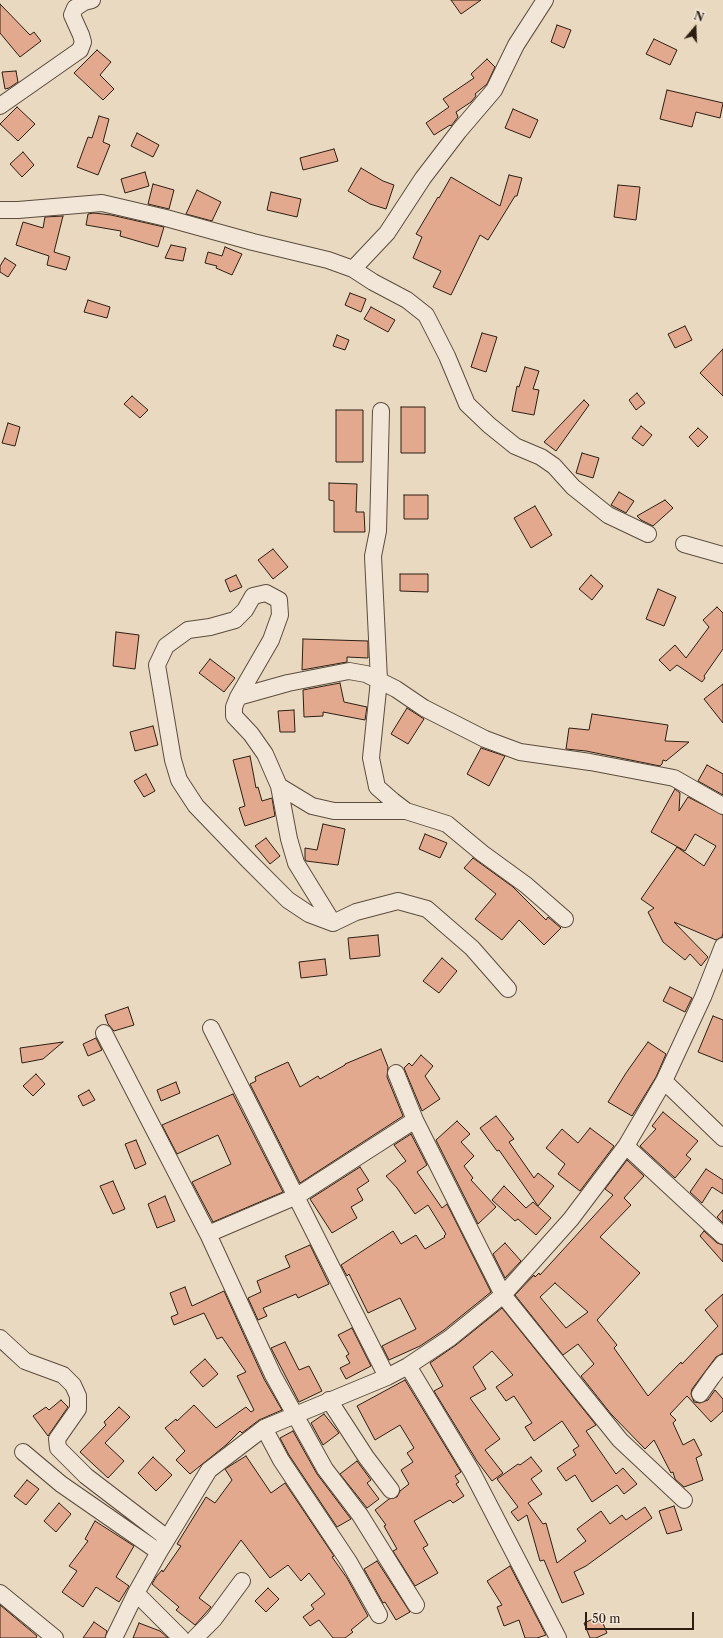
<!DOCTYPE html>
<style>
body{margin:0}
#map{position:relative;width:723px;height:1638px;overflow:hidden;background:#e9d9c1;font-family:"Libre Caslon Text",serif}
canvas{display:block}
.north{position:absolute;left:675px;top:8px;width:40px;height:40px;-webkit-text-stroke:3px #f1e6d7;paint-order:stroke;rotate:19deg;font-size:11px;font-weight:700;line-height:16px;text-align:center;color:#2d1e12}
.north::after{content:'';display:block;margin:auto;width:14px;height:18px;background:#2d1e12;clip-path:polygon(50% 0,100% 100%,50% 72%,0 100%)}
.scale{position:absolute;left:585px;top:1612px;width:109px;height:18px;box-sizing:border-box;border:2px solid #2d1e12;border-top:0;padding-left:5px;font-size:12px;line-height:14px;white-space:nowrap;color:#2d1e12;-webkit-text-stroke:3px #f1e6d7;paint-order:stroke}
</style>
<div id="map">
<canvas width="723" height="1638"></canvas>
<div class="north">N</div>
<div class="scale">50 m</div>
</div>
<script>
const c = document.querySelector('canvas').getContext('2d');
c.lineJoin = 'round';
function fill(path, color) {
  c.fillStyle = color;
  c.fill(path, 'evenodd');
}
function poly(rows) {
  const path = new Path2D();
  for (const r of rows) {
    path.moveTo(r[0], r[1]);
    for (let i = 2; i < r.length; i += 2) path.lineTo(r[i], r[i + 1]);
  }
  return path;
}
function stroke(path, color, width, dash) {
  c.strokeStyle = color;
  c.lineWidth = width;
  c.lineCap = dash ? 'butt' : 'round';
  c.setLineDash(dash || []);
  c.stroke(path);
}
const building = poly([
 [451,0,481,0,461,14,451,0],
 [0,4,30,35,34,32,41,41,20,57,0,33,0,4],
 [557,25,571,30,564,48,551,42,557,25],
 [654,39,677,50,670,65,646,54,654,39],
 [97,50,111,62,100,75,114,89,103,100,74,73,97,50],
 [487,59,495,67,487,84,475,94,476,96,471,102,456,112,458,117,451,126,450,125,434,135,426,123,449,107,443,99,474,78,471,74,487,59],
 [16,71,18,82,9,88,5,89,2,72,16,71],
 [667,90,723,103,720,118,696,112,692,127,660,119,667,90],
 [17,107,35,124,18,141,0,124,17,107],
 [513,109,538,120,530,138,505,128,513,109],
 [99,116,109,119,103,142,110,145,98,175,77,167,88,137,92,138,99,116],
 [137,133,159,145,153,157,131,146,137,133],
 [334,149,338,161,303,170,300,158,334,149],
 [23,152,34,165,22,177,10,164,23,152],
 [361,168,383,181,394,185,386,209,370,204,348,191,361,168],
 [145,172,149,186,125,193,121,179,145,172],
 [509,175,522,178,517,196,515,196,488,240,480,235,451,295,433,287,441,271,413,258,422,237,416,234,438,197,439,198,451,177,500,206,509,175],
 [153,184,174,190,169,209,148,204,153,184],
 [618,185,640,187,636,220,614,217,618,185],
 [197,190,221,202,212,221,186,214,197,190],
 [271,192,301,199,297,217,267,210,271,192],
 [94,213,111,215,164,227,158,247,120,236,121,231,86,225,88,214,94,213],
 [63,216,54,252,70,257,66,270,47,265,49,256,16,245,23,222,43,228,45,217,63,216],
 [171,245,186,248,183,261,165,258,171,245],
 [225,247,242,254,232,275,216,268,217,266,205,263,208,252,222,256,225,247],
 [5,258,16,265,8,277,0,272,0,266,5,258],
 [350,293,366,299,361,312,345,305,350,293],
 [88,300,110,307,107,318,84,312,88,300],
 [371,307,395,320,388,332,364,319,371,307],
 [685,326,692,340,675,348,668,334,685,326],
 [482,333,497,337,486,372,471,367,482,333],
 [337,335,349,340,345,350,333,346,337,335],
 [723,349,723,396,700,373,723,349],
 [525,367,539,371,533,389,539,390,534,415,512,411,517,386,519,387,525,367],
 [637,393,645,403,636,410,629,400,637,393],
 [132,396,148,410,140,418,124,404,132,396],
 [584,400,589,405,556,451,544,442,584,400],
 [401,407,425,407,425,453,401,453,401,407],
 [336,410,363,410,363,462,336,462,336,410],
 [8,423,20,427,15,446,2,443,8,423],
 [641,426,652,435,643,446,632,438,641,426],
 [698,428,708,437,698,447,689,437,698,428],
 [582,453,599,458,593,478,576,473,582,453],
 [329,483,357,484,356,512,364,512,365,532,334,532,334,501,329,500,329,483],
 [619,492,634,501,626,513,611,505,619,492],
 [404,495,428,495,428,519,404,519,404,495],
 [665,500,673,508,653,526,641,520,637,516,665,500],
 [535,506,552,535,531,548,514,518,535,506],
 [273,549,288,567,273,579,258,560,273,549],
 [400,574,428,574,428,592,400,591,400,574],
 [236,575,242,587,230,592,225,580,236,575],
 [591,575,603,586,592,600,579,589,591,575],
 [658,589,676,597,664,626,646,619,658,589],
 [717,607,723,613,723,649,704,676,705,678,702,682,677,665,670,671,659,660,675,645,686,658,709,627,703,620,717,607],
 [116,632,139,635,135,669,113,666,116,632],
 [303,639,368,641,368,658,347,657,347,662,302,670,303,639],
 [210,659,235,678,224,692,199,673,210,659],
 [340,683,344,702,367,707,365,720,323,712,323,716,304,717,303,690,340,683],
 [723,684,723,723,704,699,723,684],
 [407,708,424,719,408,744,391,734,407,708],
 [294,710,295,732,280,732,278,711,294,710],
 [592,714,668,725,665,741,689,742,666,761,663,760,662,764,660,766,586,751,566,749,569,728,589,730,592,714],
 [153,726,158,745,135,751,130,732,153,726],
 [481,748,505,756,489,786,467,774,481,748],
 [250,756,256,788,258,787,262,801,272,798,275,816,245,826,239,808,245,806,233,760,250,756],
 [707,765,723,774,723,795,698,781,707,765],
 [146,774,155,791,144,797,134,781,146,774],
 [675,789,680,793,679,811,688,797,723,815,723,933,722,937,716,940,674,922,708,957,701,966,690,954,685,960,663,942,648,912,654,908,641,899,677,847,704,866,716,846,695,834,685,851,651,832,675,789],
 [323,824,345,829,338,865,306,861,305,859,305,848,317,850,323,824],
 [425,834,447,843,440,858,419,849,425,834],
 [266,838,280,856,270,864,255,846,266,838],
 [473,858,513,887,546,920,548,917,561,928,544,945,519,920,502,940,475,919,496,894,464,868,473,858],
 [378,935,380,956,350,959,348,938,378,935],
 [442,958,457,971,439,993,423,981,442,958],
 [325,959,327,975,301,978,299,962,325,959],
 [670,987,692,998,685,1012,663,1001,670,987],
 [128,1007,134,1025,114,1031,108,1024,105,1015,128,1007],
 [713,1016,723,1020,723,1062,698,1052,713,1016],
 [96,1038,102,1050,88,1056,83,1044,96,1038],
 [63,1042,43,1059,22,1063,20,1048,63,1042],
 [648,1042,666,1054,656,1077,632,1116,608,1102,626,1073,648,1042],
 [381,1049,388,1067,387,1077,403,1116,300,1183,250,1084,256,1081,255,1077,288,1062,300,1087,318,1076,320,1079,345,1065,345,1064,381,1049],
 [421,1055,433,1066,425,1076,440,1099,422,1111,404,1068,409,1063,412,1066,421,1055],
 [36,1074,45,1084,33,1096,23,1086,36,1074],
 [176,1082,180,1093,161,1101,157,1090,176,1082],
 [89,1090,95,1100,83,1106,78,1096,89,1090],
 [233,1094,283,1192,213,1222,192,1182,231,1164,218,1135,177,1154,162,1125,233,1094],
 [663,1112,698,1141,686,1155,691,1159,675,1178,640,1146,656,1129,652,1126,663,1112],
 [496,1116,514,1139,509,1142,534,1178,538,1173,554,1186,538,1206,499,1150,497,1151,480,1128,496,1116],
 [457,1121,470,1134,461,1142,474,1156,464,1166,473,1178,471,1180,496,1207,478,1224,436,1140,457,1121],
 [590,1128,614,1146,580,1191,558,1174,565,1164,546,1148,562,1129,578,1143,590,1128],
 [411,1134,427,1165,417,1172,442,1208,447,1204,491,1292,444,1330,420,1346,389,1360,382,1346,416,1329,400,1298,368,1313,349,1274,347,1276,341,1265,393,1231,401,1244,416,1235,425,1249,445,1237,444,1236,446,1234,428,1205,415,1214,397,1188,386,1176,406,1161,394,1145,411,1134],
 [136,1140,146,1164,135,1169,125,1144,136,1140],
 [627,1160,644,1176,624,1198,631,1205,600,1237,640,1273,597,1320,617,1345,614,1348,648,1396,681,1362,682,1364,718,1326,705,1310,723,1294,723,1353,716,1357,692,1389,691,1394,694,1402,700,1403,708,1400,715,1390,723,1399,723,1411,711,1422,687,1396,670,1414,676,1420,673,1423,683,1445,694,1439,702,1455,696,1458,703,1480,684,1487,675,1479,673,1472,671,1473,654,1440,645,1449,611,1414,581,1376,594,1364,578,1344,563,1355,515,1295,534,1275,535,1277,539,1273,540,1275,613,1195,605,1189,627,1160],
 [555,1283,588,1312,566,1328,540,1297,555,1283],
 [360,1167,369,1181,357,1189,363,1200,351,1207,357,1218,332,1233,310,1199,360,1167],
 [706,1169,723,1180,723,1194,712,1187,702,1203,690,1192,706,1169],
 [113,1181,125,1209,113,1214,100,1186,113,1181],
 [504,1186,526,1208,533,1202,551,1218,536,1235,518,1219,515,1221,492,1200,504,1186],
 [165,1196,175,1221,157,1228,148,1204,165,1196],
 [723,1210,723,1223,717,1217,723,1210],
 [704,1231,717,1243,723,1245,723,1262,700,1236,704,1231],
 [505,1243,521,1261,505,1278,493,1254,505,1243],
 [310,1245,329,1284,298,1298,296,1294,263,1308,267,1316,258,1320,248,1298,261,1292,257,1281,290,1267,285,1256,310,1245],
 [185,1287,192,1306,224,1291,264,1379,282,1410,259,1420,242,1433,240,1431,226,1445,190,1474,176,1460,185,1451,165,1428,176,1419,177,1421,194,1405,216,1428,246,1407,251,1412,254,1410,237,1376,246,1372,222,1337,217,1339,204,1313,174,1325,171,1317,178,1314,170,1293,185,1287],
 [502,1308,596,1425,586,1431,616,1474,623,1468,637,1484,624,1494,617,1485,592,1502,575,1475,566,1481,557,1468,576,1455,573,1450,579,1446,562,1421,534,1441,525,1427,532,1423,514,1396,506,1401,496,1387,513,1375,492,1351,473,1367,486,1389,470,1398,500,1439,485,1450,503,1473,492,1481,477,1461,434,1391,443,1386,430,1363,456,1345,502,1308],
 [352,1328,371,1366,346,1379,340,1368,350,1363,346,1356,349,1354,338,1335,352,1328],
 [285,1342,299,1370,309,1366,322,1391,299,1402,271,1348,285,1342],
 [205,1359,218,1374,203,1387,190,1372,205,1359],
 [405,1380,461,1472,455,1476,459,1482,456,1484,464,1496,453,1503,450,1500,414,1521,428,1545,423,1548,438,1573,415,1586,393,1551,397,1549,384,1526,386,1525,375,1510,389,1499,397,1497,400,1491,409,1484,401,1470,413,1462,407,1453,414,1448,400,1425,375,1440,357,1406,405,1380],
 [61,1400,68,1407,48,1436,33,1416,46,1407,49,1410,61,1400],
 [119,1407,130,1417,105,1443,124,1461,108,1478,80,1452,106,1425,104,1422,119,1407],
 [324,1414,339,1433,323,1445,311,1423,324,1414],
 [293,1431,317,1474,351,1519,337,1527,289,1455,280,1438,293,1431],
 [246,1456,271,1493,285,1483,334,1556,332,1557,347,1578,368,1616,351,1630,353,1632,345,1638,333,1638,319,1620,310,1626,303,1617,314,1609,311,1605,325,1594,309,1573,301,1581,288,1565,270,1578,241,1540,199,1598,211,1607,195,1625,176,1610,179,1607,152,1584,156,1577,162,1570,163,1572,181,1546,177,1544,206,1497,215,1503,232,1480,225,1469,246,1456],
 [153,1457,172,1475,156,1491,138,1473,153,1457],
 [531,1457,542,1471,531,1479,542,1494,528,1503,543,1524,546,1523,557,1563,586,1541,577,1529,601,1511,610,1524,622,1515,626,1520,645,1507,652,1518,586,1566,574,1572,584,1594,562,1603,544,1560,540,1561,527,1515,518,1521,511,1512,518,1507,497,1479,518,1464,520,1465,531,1457],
 [357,1461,371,1480,367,1483,379,1499,367,1508,340,1474,357,1461],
 [27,1480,39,1489,26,1505,14,1496,27,1480],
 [59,1503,71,1514,56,1532,44,1521,59,1503],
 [674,1506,682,1530,667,1534,659,1511,674,1506],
 [95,1521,134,1546,116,1577,129,1586,119,1602,96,1587,83,1607,62,1592,77,1571,69,1566,88,1541,85,1539,95,1521],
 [377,1561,410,1612,396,1620,385,1602,383,1603,364,1569,377,1561],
 [510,1566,546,1635,537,1638,525,1638,519,1620,504,1626,497,1607,502,1605,487,1581,510,1566],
 [268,1588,279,1599,266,1612,255,1601,268,1588],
 [0,1605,37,1636,36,1638,0,1638,0,1605],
 [600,1616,607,1633,596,1638,590,1638,584,1623,600,1616],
 [94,1622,107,1631,105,1638,83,1638,94,1622],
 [139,1623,160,1631,168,1638,133,1638,139,1623]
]);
fill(building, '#e2a98f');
stroke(building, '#2d1e12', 1);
const minor = poly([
 [0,106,80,50,83,42,81,35,72,15,75,8,84,2,92,0],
 [0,210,18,210,102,203,166,218,253,242,328,260,353,269,387,233,423,178,459,131,494,90,516,45,545,0],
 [353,269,373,282,407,300,426,315,447,356,467,404,489,425,515,446,541,457,554,466,573,487,608,515,648,534],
 [381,411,378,531,373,556,379,680,371,758,377,787,393,801,406,811,447,824,482,853,526,885,565,919],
 [684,544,723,555],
 [238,697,288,683,349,671,366,674,396,689,424,708,485,739,520,752,590,762,674,778,723,806],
 [279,786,312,806,334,811,406,811],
 [333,923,296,863,289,839,279,786,265,754,251,734,234,716,234,707,238,697,271,640,280,615,279,600,266,593,253,596,245,610,235,620,210,627,188,630,166,646,157,665,173,760,179,780,196,806,247,859,288,900,309,914,333,923,356,912,398,901,427,909,472,948,508,989],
 [211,1028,387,1377],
 [104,1033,208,1234,273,1375,325,1469,360,1515,416,1605],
 [396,1073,415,1120,503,1295,620,1440,684,1500],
 [664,1081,723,1138],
 [626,1146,723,1236],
 [208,1234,297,1196,415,1120],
 [0,1338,25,1361,63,1375,73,1385,78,1396,78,1409,57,1439,58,1448,86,1476,167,1538],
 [408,1366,472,1472,558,1638],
 [700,1394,712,1377,723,1363],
 [329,1400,366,1457,391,1490],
 [264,1428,281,1460,349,1562,379,1615],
 [23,1452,61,1484,159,1552],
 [0,1593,55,1638],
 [136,1593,181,1638],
 [114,1638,136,1593,159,1552,209,1470,264,1428,387,1377,408,1366,450,1338,503,1295,571,1219,626,1146,664,1081,703,997,723,946],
 [195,1638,214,1619,242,1581]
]);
stroke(minor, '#5c4d3e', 18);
stroke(minor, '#f1e6d7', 16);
</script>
